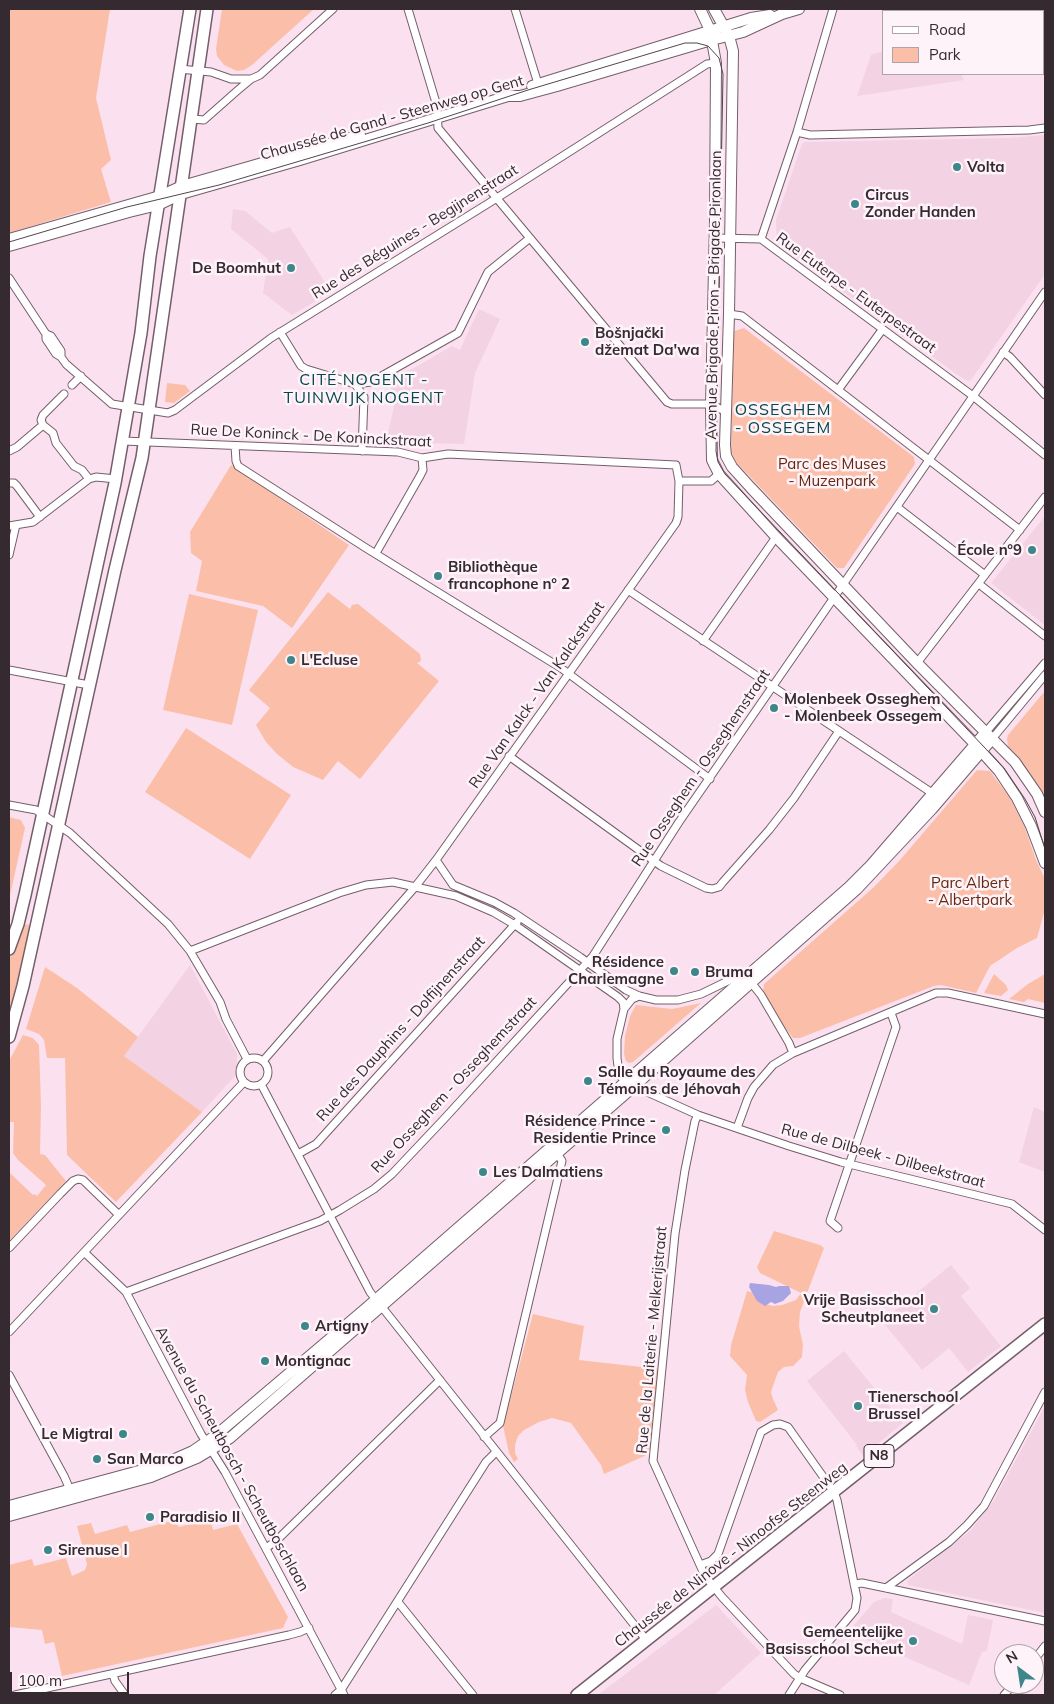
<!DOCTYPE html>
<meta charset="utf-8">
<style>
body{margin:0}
#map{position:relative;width:1054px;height:1704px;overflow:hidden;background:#fbe1ef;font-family:Mulish,sans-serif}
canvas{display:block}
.frame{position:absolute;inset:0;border:10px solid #342a2f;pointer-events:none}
.legend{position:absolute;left:882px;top:10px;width:162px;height:65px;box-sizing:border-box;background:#fef3f9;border:1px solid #ada3a8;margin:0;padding:6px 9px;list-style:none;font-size:15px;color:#342a2f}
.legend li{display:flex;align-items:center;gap:10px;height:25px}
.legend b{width:25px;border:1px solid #ada3a8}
.north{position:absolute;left:994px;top:1644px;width:50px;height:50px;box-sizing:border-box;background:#fef3f9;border:1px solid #ada3a8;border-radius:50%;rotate:329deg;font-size:14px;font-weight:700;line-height:20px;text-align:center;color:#342a2f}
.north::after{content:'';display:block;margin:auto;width:18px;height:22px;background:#3d868a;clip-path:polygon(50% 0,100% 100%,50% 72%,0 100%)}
.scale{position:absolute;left:10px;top:1672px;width:119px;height:22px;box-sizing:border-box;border:2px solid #342a2f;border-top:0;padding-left:6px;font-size:15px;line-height:18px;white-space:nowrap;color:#342a2f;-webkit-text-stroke:4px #fef3f9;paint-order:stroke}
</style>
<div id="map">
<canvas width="1054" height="1704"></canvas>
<div class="frame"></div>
<ul class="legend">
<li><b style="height:6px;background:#fff"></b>Road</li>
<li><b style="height:14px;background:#fbbfa9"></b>Park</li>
</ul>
<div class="north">N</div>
<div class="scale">100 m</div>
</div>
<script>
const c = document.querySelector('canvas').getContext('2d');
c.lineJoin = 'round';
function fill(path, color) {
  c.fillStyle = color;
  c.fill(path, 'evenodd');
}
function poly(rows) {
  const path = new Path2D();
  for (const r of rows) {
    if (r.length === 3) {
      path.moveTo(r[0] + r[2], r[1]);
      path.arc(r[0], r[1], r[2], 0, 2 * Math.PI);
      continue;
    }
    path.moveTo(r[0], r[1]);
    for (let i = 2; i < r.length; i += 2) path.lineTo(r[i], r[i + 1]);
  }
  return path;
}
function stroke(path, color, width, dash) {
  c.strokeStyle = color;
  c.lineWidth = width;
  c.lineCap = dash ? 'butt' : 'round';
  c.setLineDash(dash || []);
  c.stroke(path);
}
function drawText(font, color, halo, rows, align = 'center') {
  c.font = font + ' Mulish,sans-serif';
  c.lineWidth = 5;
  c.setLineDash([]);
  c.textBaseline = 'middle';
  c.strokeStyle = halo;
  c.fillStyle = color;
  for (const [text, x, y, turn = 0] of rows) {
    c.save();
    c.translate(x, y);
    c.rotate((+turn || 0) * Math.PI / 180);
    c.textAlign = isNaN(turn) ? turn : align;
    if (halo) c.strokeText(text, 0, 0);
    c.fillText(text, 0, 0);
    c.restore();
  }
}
fill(poly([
 [883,51,883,74,961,74,964,80,857,96,871,55],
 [1045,135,1045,274,971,380,968,381,959,376,777,243,776,220,802,144,804,142,1009,138],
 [233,209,245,211,272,233,290,227,331,292,292,315,263,293,268,259,231,229],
 [479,309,500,319,475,373,464,444,386,442,396,398,388,383,452,346,460,350],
 [1045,516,1045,625,991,583],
 [190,965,237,1054,236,1075,202,1112,124,1056],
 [1034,1107,1045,1112,1045,1172,1019,1162],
 [951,1265,970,1288,961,1296,1001,1346,968,1372,949,1348,922,1370,882,1321],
 [844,1351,903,1423,863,1456,856,1446,857,1445,807,1381],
 [1044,1408,1045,1613,908,1585,907,1581,971,1530,994,1500],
 [885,1598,893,1599,891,1612,962,1644,968,1615,993,1620,987,1651,982,1652,969,1685,848,1632,874,1602],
 [716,1605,761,1653,714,1695,598,1695]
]), '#f2d2e3');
fill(poly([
 [9,9,110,9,96,98,111,160,101,169,111,202,9,233],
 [222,9,314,9,252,65,244,70,237,71,224,65,217,56,216,49],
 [744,328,914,457,915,464,844,568,837,568,733,459,731,454,734,331],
 [167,383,185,385,190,391,174,403,165,402],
 [231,465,349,545,292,628,263,606,196,591,202,561,191,553,190,532],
 [328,592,350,609,352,605,358,604,420,654,421,661,417,663,439,681,360,779,338,761,323,780,293,767,277,754,266,742,256,725,270,708,249,690],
 [189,594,258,610,232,725,163,710],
 [1045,691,1045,804,1024,767,1008,747,1007,739,1008,735],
 [186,728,291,795,250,859,145,792],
 [977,770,990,771,1010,798,1025,828,1036,860,1045,879,1045,909,1037,938,1017,948,990,966,976,993,941,985,934,986,800,1038,793,1038,783,1025,763,992,764,984,874,887,900,860],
 [9,817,21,820,25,828,9,900],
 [22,924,32,925,9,1025,9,957],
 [45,967,77,988,138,1037,124,1056,202,1112,116,1202,67,1155,65,1058,47,1058,44,1040,39,1034,26,1029],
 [994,974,1006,985,1008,990,1001,996,984,993],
 [1045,974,1045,1003,1028,999,1024,1002,1009,999,1028,984],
 [701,1003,633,1062,629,1063,626,1061,624,1054,625,1036,630,1016,636,1005,672,1009],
 [23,1035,33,1038,39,1045,41,1105,40,1154,45,1155,66,1181,9,1241,9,1172,33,1195,35,1194,37,1196,46,1185,18,1160,13,1153,14,1122,9,1122,9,1061],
 [774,1231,820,1245,824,1248,800,1312,799,1326,803,1345,802,1357,793,1366,784,1367,778,1372,771,1392,773,1399,778,1410,760,1422,756,1421,748,1402,745,1390,747,1375,730,1356,731,1345,747,1291,757,1294,763,1303,772,1306,782,1305,796,1300,801,1293,760,1273,757,1267],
 [533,1314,584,1326,579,1360,659,1369,649,1454,604,1474,601,1465,571,1423,552,1418,539,1422,524,1430,518,1436,515,1445,515,1453,518,1459,514,1462,509,1453,503,1426],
 [210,1519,213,1530,237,1524,288,1617,283,1628,62,1676,54,1642,45,1644,42,1630,9,1627,9,1565,32,1559,34,1566,66,1558,72,1576,85,1570,87,1564,77,1526,91,1523,95,1534,127,1525,130,1532,175,1520,179,1527]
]), '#fbbfa9');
fill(poly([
 [750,1283,769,1285,776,1287,779,1286,789,1286,791,1293,783,1301,775,1304,771,1302,765,1306,757,1301,749,1287]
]), '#a8a4e4');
const street = poly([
 [408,9,437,106,438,128,667,402,672,404,711,404,726,412],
 [515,9,539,87],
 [179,69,211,72,231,79,251,79],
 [192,119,204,120,238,90,251,79,260,75,333,9],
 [797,132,810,135,1029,130,1045,128],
 [715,238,761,239,973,396,1045,455],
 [761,239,797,132,833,9],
 [9,278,46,334,51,336,61,351,61,357],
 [729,314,742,316,1020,530],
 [280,332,301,366,306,369,355,384,364,397,362,451],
 [46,334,46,339,56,354,61,357,66,364,112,404,168,413,175,410,271,338,489,203,707,64,716,63],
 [1003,352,1010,357,1045,395],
 [355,384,371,382,458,333,488,272,530,238],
 [72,385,81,376],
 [838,390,882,330],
 [64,394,43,415,41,420,43,425,53,433,56,443,74,466,82,470,89,479],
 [123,441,398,452,422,458,448,454,676,465,679,481,678,517,676,523,436,860,415,887,263,1061],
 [235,446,236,461,238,466,366,548,561,668,710,779],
 [9,451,17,447,43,425],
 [679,481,711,481,719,474],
 [9,483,14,483,17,486,40,517],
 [897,507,985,575],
 [9,526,33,522,89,479,96,477,116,479],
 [376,553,420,476,423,470,422,458],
 [9,555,16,525],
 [979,584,1045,636],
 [628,590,935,795],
 [703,641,776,537],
 [917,663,1045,497],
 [9,670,89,685],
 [985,733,1045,663],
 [992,739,1045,675],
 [509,756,661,866,706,888,712,889,719,887,723,882,769,830,794,798,839,731],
 [9,805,36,810,70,833,168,924,190,951,220,1002,226,1019,247,1059],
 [436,860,453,885,494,902,514,913,580,957,626,990,639,996,656,1000,678,1000,701,994,732,979,746,976,761,995,789,1043,793,1053],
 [190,951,339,893,366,885,393,882,456,896,493,912,515,925,618,997,623,1002,624,1009,617,1039,617,1058,619,1074,625,1082,698,1115,789,1146,841,1162,1012,1204,1045,1230],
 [624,1009,632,999,639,996],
 [254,1072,14],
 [261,1084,370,1292,647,1641],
 [698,1115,695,1121,685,1170,675,1234,653,1461,700,1565,705,1576,722,1597,794,1674,800,1678,840,1695],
 [737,1128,748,1098,754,1087,773,1065,793,1053,936,993,948,993,1045,1014],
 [298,1154,316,1144,517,922],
 [838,1228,830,1221,896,1027,891,1013],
 [9,1248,60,1194,73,1181,78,1179,83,1180,119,1215],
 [84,1252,126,1292,201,1434,225,1472,344,1695],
 [126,1292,320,1221,340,1210,374,1189,392,1174,444,1119,593,956,679,822,1045,292],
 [9,1332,244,1082],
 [9,1375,64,1476,71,1492],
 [484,1437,500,1423,562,1161,555,1150],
 [266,1548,276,1541,440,1380],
 [700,1565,711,1561,718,1554,761,1432,773,1425,780,1424,788,1427,834,1492,837,1500,857,1598,855,1610,805,1670,789,1695],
 [854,1584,862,1583,1045,1621],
 [886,1588,949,1542,967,1525,984,1506,1045,1392],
 [398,1602,473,1695],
 [1034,1660,1045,1646],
 [113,1674,115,1681,125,1695],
 [15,1695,289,1635,300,1632,309,1628],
 [335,1695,341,1690,486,1462,496,1452],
 [1004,1695,1014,1684]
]);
const secondary = poly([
 [700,9,710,30,716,63,715,221,711,406,712,460,719,474,776,537,975,744],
 [714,9,729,36,733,51,729,314,725,445,726,456,732,467,751,488,917,663,1015,762,1037,794,1045,812],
 [532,86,751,18,770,15],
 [9,239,160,196,182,186,360,135],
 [9,246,129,212,158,205,181,194,300,160,508,96,520,96,557,86,708,41,743,32,782,14,799,9],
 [982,752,999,771,1017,798,1031,826,1045,863],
 [9,1506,161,1465,193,1451,215,1436,365,1309,849,887,871,865,985,733],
 [9,1516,151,1477,197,1458,230,1438,623,1096,857,889,932,809,992,739]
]);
const primary = poly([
 [9,949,18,924,25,895,115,483,141,333,150,256,190,9],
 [9,1037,23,986,115,570,142,458,207,9],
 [577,1695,1045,1324]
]);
stroke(street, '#745e6a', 9);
stroke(secondary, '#745e6a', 12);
stroke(primary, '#745e6a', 14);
stroke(street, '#fff', 7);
stroke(secondary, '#fff', 10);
stroke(primary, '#fff', 11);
stroke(poly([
 [9,242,127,207,219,185,428,123,528,90,685,43,697,43,708,46,719,58,723,74,716,451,718,462,725,474,1004,768,1025,799,1035,817,1045,849]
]), '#52464c', 1);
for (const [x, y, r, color] of [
 [957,167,5,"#3d868a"],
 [855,204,5,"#3d868a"],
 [291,268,5,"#3d868a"],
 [585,342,5,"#3d868a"],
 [1032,550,5,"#3d868a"],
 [438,576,5,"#3d868a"],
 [291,660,5,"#3d868a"],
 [774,708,5,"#3d868a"],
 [674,971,5,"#3d868a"],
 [695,972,5,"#3d868a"],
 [588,1081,5,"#3d868a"],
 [666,1130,5,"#3d868a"],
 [483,1172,5,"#3d868a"],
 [934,1309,5,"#3d868a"],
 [305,1326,5,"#3d868a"],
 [265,1361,5,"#3d868a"],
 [858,1406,5,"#3d868a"],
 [123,1434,5,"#3d868a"],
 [97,1459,5,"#3d868a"],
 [150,1517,5,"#3d868a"],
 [48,1550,5,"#3d868a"],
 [913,1641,5,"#3d868a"]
]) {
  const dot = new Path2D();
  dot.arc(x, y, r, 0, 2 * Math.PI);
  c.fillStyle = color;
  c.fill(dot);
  stroke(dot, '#fef3f9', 2);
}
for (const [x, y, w] of [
 [879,1456,30]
]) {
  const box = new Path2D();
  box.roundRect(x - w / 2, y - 11.5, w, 23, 4);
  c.fillStyle = '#fef3f9';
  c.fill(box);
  stroke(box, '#342a2f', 1);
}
drawText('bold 14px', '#342a2f', null, [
 ["N8",879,1456]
]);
drawText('15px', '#342a2f', '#fef3f9', [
 ["Chaussée de Gand - Steenweg op Gent",392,118,-16],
 ["Rue des Béguines - Begijnenstraat",415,232,-32],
 ["Rue Euterpe - Euterpestraat",856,293,36],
 ["Avenue Brigade Piron - Brigade Pironlaan",714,295,-89],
 ["Rue De Koninck - De Koninckstraat",311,436,3],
 ["Rue Van Kalck - Van Kalckstraat",537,695,-55],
 ["Rue Osseghem - Osseghemstraat",701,768,-56],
 ["Rue des Dauphins - Dolfijnenstraat",401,1029,-48],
 ["Rue Osseghem - Osseghemstraat",454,1085,-47],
 ["Rue de Dilbeek - Dilbeekstraat",883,1156,15],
 ["Rue de la Laiterie - Melkerijstraat",652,1340,-85],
 ["Avenue du Scheutbosch - Scheutboschlaan",232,1459,61],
 ["Chaussée de Ninove - Ninoofse Steenweg",731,1555,-38]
]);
drawText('bold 15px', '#342a2f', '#fef3f9', [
 ["Volta",967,167],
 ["Circus",865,195],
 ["Zonder Handen",865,212],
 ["De Boomhut",281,268,"right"],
 ["Bošnjački",595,333],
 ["džemat Da'wa",595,350],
 ["École n°9",1022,550,"right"],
 ["Bibliothèque",448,567],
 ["francophone n° 2",448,584],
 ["L'Ecluse",301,660],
 ["Molenbeek Osseghem",784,699],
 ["- Molenbeek Ossegem",784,716],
 ["Résidence",664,962,"right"],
 ["Charlemagne",664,979,"right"],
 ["Bruma",705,972],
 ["Salle du Royaume des",598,1072],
 ["Témoins de Jéhovah",598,1089],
 ["Résidence Prince -",656,1121,"right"],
 ["Residentie Prince",656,1138,"right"],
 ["Les Dalmatiens",493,1172],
 ["Vrije Basisschool",924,1300,"right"],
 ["Scheutplaneet",924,1317,"right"],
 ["Artigny",315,1326],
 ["Montignac",275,1361],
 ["Tienerschool",868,1397],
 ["Brussel",868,1414],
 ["Le Migtral",113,1434,"right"],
 ["San Marco",107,1459],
 ["Paradisio II",160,1517],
 ["Sirenuse I",58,1550],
 ["Gemeentelijke",903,1632,"right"],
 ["Basisschool Scheut",903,1649,"right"]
], 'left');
drawText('15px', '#65260c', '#fef3f9', [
 ["Parc des Muses",832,464],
 ["- Muzenpark",832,481],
 ["Parc Albert",970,883],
 ["- Albertpark",970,900]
]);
c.letterSpacing = '1px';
drawText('16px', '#05474b', '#fef3f9', [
 ["CITÉ NOGENT -",364,380],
 ["TUINWIJK NOGENT",364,398],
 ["OSSEGHEM",783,410],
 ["- OSSEGEM",783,428]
]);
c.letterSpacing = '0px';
</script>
